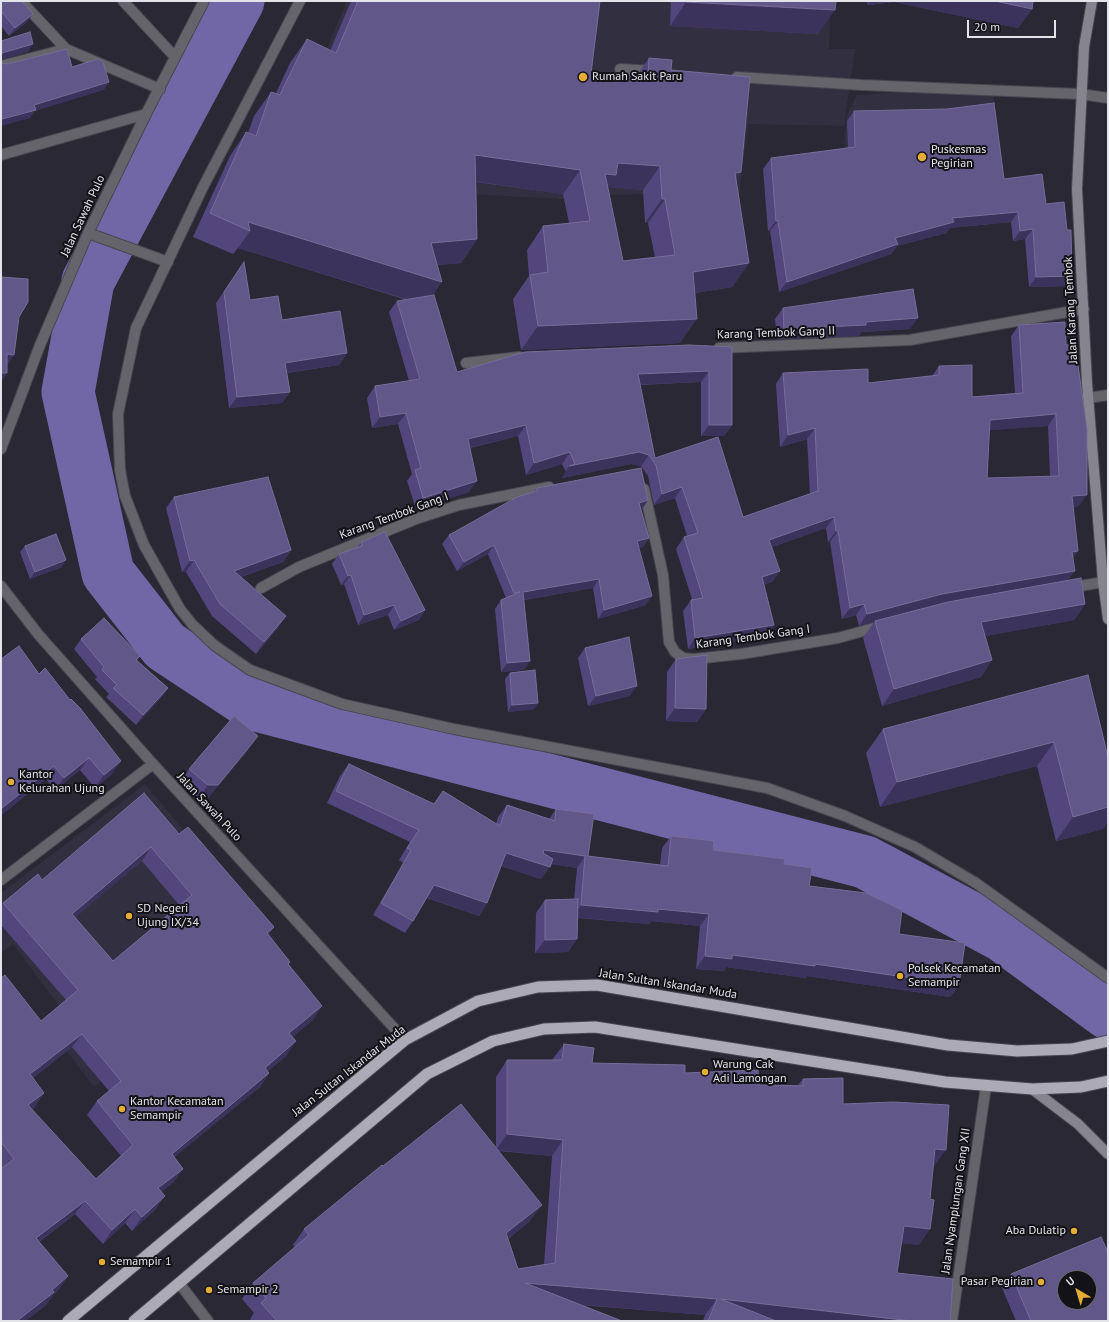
<!DOCTYPE html>
<style>
body{margin:0}
#map{position:relative;width:1109px;height:1322px;overflow:hidden;background:#2a2834;font-family:"PT Sans",sans-serif}
canvas{display:block}
.frame{position:absolute;inset:0;border:2px solid #e3e3ea;pointer-events:none}
.north{position:absolute;left:1057px;top:1270px;width:40px;height:40px;box-sizing:border-box;background:#121217;border:1px solid #66666b;border-radius:50%;rotate:322deg;font-size:11px;font-weight:700;line-height:16px;text-align:center;color:#e3e3ea}
.north::after{content:'';display:block;margin:auto;width:14px;height:18px;background:#e6ad36;clip-path:polygon(50% 0,100% 100%,50% 72%,0 100%)}
.scale{position:absolute;left:967px;top:20px;width:89px;height:18px;box-sizing:border-box;border:2px solid #e3e3ea;border-top:0;padding-left:5px;font-size:12px;line-height:14px;white-space:nowrap;color:#e3e3ea;-webkit-text-stroke:3px #121217;paint-order:stroke}
</style>
<div id="map">
<canvas width="1109" height="1322"></canvas>
<div class="frame"></div>
<div class="north">U</div>
<div class="scale">20 m</div>
</div>
<script>
const c = document.querySelector('canvas').getContext('2d');
c.lineJoin = 'round';
function fill(path, color) {
  c.fillStyle = color;
  c.fill(path, 'evenodd');
}
function poly(rows) {
  const path = new Path2D();
  for (const r of rows) {
    path.moveTo(r[0], r[1]);
    for (let i = 2; i < r.length; i += 2) path.lineTo(r[i], r[i + 1]);
  }
  return path;
}
function stroke(path, color, width, dash) {
  c.strokeStyle = color;
  c.lineWidth = width;
  c.lineCap = dash ? 'butt' : 'round';
  c.setLineDash(dash || []);
  c.stroke(path);
}
function drawText(font, color, halo, rows, align = 'center') {
  c.font = font + ' "PT Sans",sans-serif';
  c.lineWidth = 4;
  c.setLineDash([]);
  c.textBaseline = 'middle';
  c.strokeStyle = halo;
  c.fillStyle = color;
  for (const [text, x, y, turn = 0] of rows) {
    c.save();
    c.translate(x, y);
    c.rotate((+turn || 0) * Math.PI / 180);
    c.textAlign = isNaN(turn) ? turn : align;
    if (halo) c.strokeText(text, 0, 0);
    c.fillText(text, 0, 0);
    c.restore();
  }
}
fill(poly([
 [347,1,831,1,829,49,855,49,844,126,748,124,739,196,674,189,658,194,605,195,600,201,430,192,303,105],
 [993,86,1000,178,845,189,845,137,847,115,857,95],
 [145,784,276,940,94,1087,43,1020,59,1006,13,944,1,953,1,893]
]), '#322f41');
stroke(poly([
 [238,1,88,281,68,392,108,573,165,646,253,704,865,862,1002,935,1108,1013]
]), '#7267a6', 53);
const service = poly([
 [123,1,175,57],
 [620,69,653,71],
 [737,77,862,85,1080,94,1108,98],
 [179,1283,208,1321]
]);
const minor = poly([
 [21,1,66,49,160,89],
 [300,1,203,187,136,328,118,414,120,470,125,496,144,545,180,609,192,624,214,645,250,670,342,704,454,729,767,788,845,816,915,847,976,883,1108,978],
 [1,66,66,49],
 [1,155,146,114],
 [88,233,168,262],
 [719,348,910,340,1084,309],
 [466,363,519,357],
 [1088,398,1108,395],
 [644,489,663,575,669,642,675,652,683,658,694,659,741,654,838,638,881,626],
 [261,588,299,567,416,519,459,505,549,487],
 [1069,588,1103,582],
 [1,880,153,764],
 [952,1321,986,1086]
]);
const tertiary = poly([
 [1,449,40,345,88,233,146,114,204,1],
 [1,586,38,634,153,764,405,1040]
]);
const secondary = poly([
 [1092,1,1084,47,1077,189,1087,383,1103,582,1108,619],
 [1032,1089,1078,1124,1108,1154]
]);
const trunk = poly([
 [68,1321,405,1040,478,1001,538,987,597,985,948,1045,1017,1051,1072,1049,1108,1041],
 [134,1321,427,1074,493,1041,544,1029,595,1027,945,1082,1032,1089,1081,1087,1108,1081]
]);
stroke(service, '#484651', 12);
stroke(minor, '#484651', 12);
stroke(tertiary, '#484651', 12);
stroke(secondary, '#484651', 12);
stroke(trunk, '#484651', 13);
stroke(service, '#65646a', 10);
stroke(minor, '#65646a', 10);
stroke(tertiary, '#65646a', 10);
stroke(secondary, '#86858f', 10);
stroke(trunk, '#acaab7', 11);
fill(poly([
 [1,1,27,22,9,36,1,26],
 [351,1,600,1,591,73,637,75,649,58,671,70,736,178,749,263,732,287,695,293,680,343,521,350,513,299,529,276,527,250,543,226,569,223,563,194,476,182,477,239,461,263,437,265,433,295,457,372,732,347,732,425,724,436,701,436,701,382,640,385,655,458,743,517,810,494,807,439,780,447,776,384,783,373,868,383,932,376,939,366,972,397,1015,393,1011,336,1019,325,1066,345,1079,506,1073,507,1073,558,1068,580,1085,604,1074,620,985,636,992,660,981,677,882,706,863,638,875,621,934,606,859,626,856,615,842,619,830,542,828,542,826,528,772,547,780,571,772,582,764,584,774,625,766,636,688,649,683,611,691,600,692,599,676,549,684,537,687,536,675,498,654,505,648,476,641,466,631,464,562,478,566,472,562,464,526,475,518,436,470,448,469,492,416,509,407,481,412,474,398,424,372,428,367,398,375,386,409,381,389,312,397,301,407,300,238,248,233,254,193,237,230,156,246,132,248,133,254,116,271,92,276,93,290,63,307,39,330,51],
 [608,187,643,190,645,223,648,223,655,257,623,261],
 [1048,426,1050,476,987,478,989,430],
 [671,1,836,1,818,34,670,26],
 [867,1,1033,1,1032,9,1018,28,894,2,868,5],
 [854,111,1004,179,1046,204,1072,276,1065,286,1029,287,1025,239,1013,241,1011,222,950,228,946,233,897,246,891,254,779,292,770,231,768,231,763,169,771,158,848,148,847,121],
 [244,262,250,300,282,320,347,353,339,365,287,373,290,392,282,403,229,408,216,303],
 [783,308,910,329,861,332,859,336,777,339,775,319],
 [537,488,648,500,642,509,641,509,649,538,643,547,638,548,646,605,598,619,593,588,524,600,530,661,523,670,501,672,495,609,501,600,506,598,488,554,457,571,442,544,449,535,534,492],
 [174,497,291,550,283,562,241,577,278,628,256,654,212,616,186,572,182,572,166,508],
 [361,542,425,610,419,620,394,630,388,615,358,625,344,584,341,585,332,564,339,554,357,548],
 [25,546,62,567,30,579,20,552],
 [81,639,140,656,137,660,168,688,161,698,136,725,106,697,109,694,95,679,97,677,74,649],
 [585,648,630,696,588,706,578,658],
 [1,659,112,774,95,788,80,770,55,790,46,779,1,815],
 [676,659,706,709,697,722,666,721,667,672],
 [510,673,538,703,534,709,508,712,505,679],
 [1088,675,1108,757,1108,821,1103,829,1056,841,1037,766,880,807,866,753,883,729],
 [249,749,208,798,199,798,180,782,189,769],
 [349,764,434,804,443,791,496,824,498,817,507,805,549,819,556,809,588,856,660,865,662,848,671,836,713,850,784,864,809,886,899,934,959,985,950,997,807,976,806,978,726,967,724,971,696,969,700,926,651,921,649,924,578,918,577,939,568,952,535,953,536,913,545,900,574,899,577,868,551,864,541,879,501,866,487,903,479,916,427,898,413,921,405,933,373,915,403,863,399,860,410,842,327,803,340,776],
 [179,834,274,927,268,935,290,962,288,965,313,1020,292,1037,287,1055,267,1072,269,1073,260,1087,174,1157,174,1182,161,1192,156,1209,132,1231,125,1223,103,1244,75,1214,39,1242,68,1276,59,1289,53,1295,45,1306,25,1321,1,1321,2,1168,1,1168,1,978,41,1021,66,1000,1,925,1,906,3,903,42,880],
 [142,861,180,906,113,961,75,917],
 [72,1047,109,1091,97,1101,87,1115,121,1156,96,1179,31,1109,35,1107,33,1078],
 [564,1044,592,1063,685,1073,759,1085,798,1085,803,1079,843,1104,934,1166,933,1166,919,1245,901,1243,897,1273,950,1321,703,1321,705,1315,580,1305,622,1321,252,1321,250,1319,254,1313,242,1299,253,1283,295,1247,293,1245,304,1229,383,1166,496,1147,496,1077,507,1060,552,1060],
 [499,1151,552,1156,544,1264,518,1269,508,1239,530,1221],
 [1011,1274,1108,1321,1016,1321,1002,1288]
]), '#52467d');
fill(poly([
 [870,1,995,1,1032,9,1018,28,894,2,868,5],
 [686,2,835,10,818,34,670,26],
 [33,14,27,22,9,36,15,28],
 [33,44,28,52,1,60,1,55,2,53],
 [109,82,104,90,35,111,30,118,1,126,1,121,2,119,34,105],
 [475,155,580,170,563,194,459,179],
 [618,163,660,166,643,190,608,187,605,174],
 [741,172,724,196,735,173],
 [662,199,665,199,648,223,645,223],
 [1018,212,1011,222,950,228,946,233,897,246,891,254,779,292,787,282,895,238,952,218],
 [776,221,778,221,770,231,768,231],
 [248,222,442,282,426,305,238,248,250,231],
 [1033,229,1025,239,1013,241,1020,231],
 [477,239,461,263,414,267,431,243],
 [749,263,732,287,676,296,693,272],
 [1072,276,1065,286,1029,287,1036,277],
 [918,318,910,329,861,332,859,336,777,339,784,329],
 [697,319,680,343,521,350,538,326],
 [347,353,339,365,277,374,285,363],
 [7,354,14,355,6,367],
 [709,371,701,382,630,385,638,374],
 [1,373,7,373,1,382],
 [290,392,282,403,229,408,237,397],
 [406,413,398,424,372,428,380,417],
 [1056,414,1048,426,982,431,990,420],
 [526,425,518,436,460,450,468,439],
 [709,425,732,425,724,436,701,436],
 [815,428,807,439,780,447,788,435],
 [570,452,562,464,526,475,534,463],
 [639,452,649,455,641,466,631,464,562,478,569,466],
 [477,481,469,492,416,509,423,498],
 [682,487,675,498,654,505,662,494],
 [1087,495,1079,506,1065,507,1072,496],
 [648,500,642,509,633,512,639,503],
 [834,517,826,528,761,551,769,540],
 [836,531,838,531,830,542,828,542],
 [649,538,643,547,630,551,637,541],
 [494,545,488,554,457,571,464,562],
 [291,550,283,562,226,582,234,571],
 [1078,551,1070,563,1072,552],
 [66,560,62,567,30,579,35,572],
 [194,560,186,572,182,572,190,561],
 [780,571,772,582,754,588,762,577],
 [1075,571,1067,582,934,606,859,626,867,614,942,594],
 [351,575,344,584,341,585,348,576],
 [599,579,593,588,516,601,523,592],
 [652,596,646,605,598,619,604,610],
 [864,604,856,615,842,619,850,608],
 [1085,604,1074,620,970,639,981,622],
 [394,605,388,615,358,625,364,615],
 [425,610,419,620,394,630,401,621],
 [286,616,278,628,256,654,264,642],
 [774,625,766,636,688,649,695,638],
 [992,660,981,677,882,706,894,689],
 [530,661,523,670,501,672,507,663],
 [637,686,630,696,588,706,596,696],
 [168,688,161,698,136,725,143,715],
 [538,703,534,709,508,712,512,705],
 [675,708,706,709,697,722,666,721],
 [258,736,249,749,208,798,199,798,208,785],
 [1054,742,1037,766,880,807,897,782],
 [89,758,80,770,55,790,64,778],
 [121,761,112,774,95,788,104,775],
 [54,766,46,779,1,815,1,809],
 [1108,807,1108,821,1103,829,1056,841,1073,817],
 [151,847,142,861,63,928,72,914],
 [544,850,585,856,577,868,535,862],
 [506,853,550,867,541,879,497,865],
 [434,885,487,903,479,916,426,897],
 [581,905,658,909,709,914,700,926,651,921,649,924,573,917],
 [274,927,264,940,267,933],
 [577,939,568,952,535,953,545,940],
 [732,955,815,964,959,985,950,997,807,976,806,978,726,967,724,971,696,969,705,956],
 [322,1006,313,1020,280,1047,289,1033],
 [82,1034,72,1047,21,1088,30,1074],
 [296,1041,287,1055,255,1082,265,1068],
 [269,1073,260,1087,162,1167,172,1154],
 [44,1093,35,1107,18,1119,28,1105],
 [507,1134,563,1140,552,1156,496,1150],
 [935,1149,946,1150,934,1166,924,1165],
 [183,1169,174,1182,149,1202,158,1188],
 [165,1196,156,1209,132,1231,142,1217],
 [85,1201,75,1214,26,1251,36,1238],
 [542,1205,530,1221,495,1249,506,1233],
 [135,1209,125,1223,103,1244,112,1230],
 [904,1226,930,1229,919,1245,892,1242],
 [68,1276,59,1289,53,1295,45,1306,25,1321,17,1321],
 [525,1283,717,1299,705,1315,514,1299],
 [721,1299,912,1321,758,1321]
]), '#3b335b');
const building = poly([
 [1,1,22,1,33,14,15,28,1,11,1,1],
 [358,1,600,1,591,73,648,76,649,58,672,60,671,70,750,77,741,172,735,173,749,263,693,272,697,319,538,326,530,275,548,272,543,226,590,221,580,170,475,155,477,239,431,243,442,282,248,222,250,231,210,213,246,132,256,136,271,92,280,95,307,39,336,53,358,1],
 [618,163,660,166,662,199,665,199,675,255,623,261,605,174,616,175,618,163],
 [686,1,836,1,835,10,686,2,686,1],
 [995,1,1033,1,1032,9,995,1],
 [30,32,33,44,2,53,1,57,1,41,30,32],
 [67,49,72,67,98,59,103,62,109,82,34,105,36,110,2,119,1,114,1,61,2,63,8,64,67,49],
 [994,103,1004,179,1042,174,1046,204,1064,202,1067,230,1071,230,1072,276,1036,277,1033,229,1020,231,1018,212,952,218,954,222,895,238,898,244,787,282,778,221,776,221,771,158,855,147,854,111,947,109,994,103],
 [244,262,250,300,278,296,282,320,340,311,347,353,285,363,290,392,237,397,224,292,244,262],
 [1,277,28,279,28,302,19,317,14,355,7,354,7,373,1,373,1,277],
 [913,289,918,318,866,322,866,325,784,329,783,308,913,289],
 [434,295,457,372,525,352,689,345,732,347,732,425,709,425,709,371,638,374,655,458,718,437,743,517,818,491,815,428,788,435,783,373,868,369,868,383,939,375,939,366,972,365,972,397,1023,393,1019,325,1065,322,1066,345,1075,344,1087,429,1087,495,1072,496,1078,551,1072,552,1075,571,942,594,867,614,864,604,850,608,838,531,836,531,834,517,769,540,780,571,762,577,774,625,695,638,691,600,703,598,684,537,698,533,682,487,662,494,656,465,649,455,639,452,569,466,575,464,570,452,534,463,526,425,468,439,477,481,423,498,415,470,421,468,406,413,380,417,375,386,420,379,397,301,434,295],
 [1056,414,1059,476,987,478,990,420,1056,414],
 [641,468,648,500,639,503,649,538,637,541,652,596,604,610,599,579,523,592,530,661,507,663,501,600,520,592,514,593,494,545,464,562,449,535,517,497,537,491,537,488,641,468],
 [268,477,291,550,234,571,286,616,264,642,220,604,194,560,190,561,174,497,268,477],
 [385,532,425,610,401,621,394,605,364,615,351,575,348,576,339,554,362,546,361,542,385,532],
 [56,534,66,560,35,572,25,546,56,534],
 [1081,578,1085,604,981,622,992,660,894,689,875,621,948,602,1081,578],
 [104,618,140,656,136,660,168,688,143,715,113,688,117,685,102,670,104,667,81,639,104,618],
 [629,637,637,686,596,696,585,648,629,637],
 [19,646,39,674,45,668,70,700,71,699,80,708,121,761,104,775,89,758,64,778,54,766,1,809,1,659,19,646],
 [707,655,706,709,675,708,676,659,707,655],
 [535,670,538,703,512,705,510,673,535,670],
 [1088,675,1108,757,1108,807,1073,817,1054,742,897,782,883,729,1088,675],
 [234,716,258,736,218,785,208,785,189,769,234,716],
 [349,764,434,804,443,791,500,826,507,805,555,821,556,809,594,814,588,856,668,866,671,836,714,841,713,850,785,859,784,864,812,868,809,886,866,893,902,910,899,934,965,943,959,985,815,964,815,966,732,955,732,959,705,956,709,914,658,909,658,912,581,905,585,856,544,850,543,853,553,859,550,867,506,853,487,903,434,885,413,921,381,903,411,850,407,848,419,830,336,791,349,764],
 [144,793,179,834,188,827,274,927,267,933,290,962,288,964,322,1006,289,1033,296,1041,265,1068,269,1073,172,1154,183,1169,158,1188,165,1196,142,1217,135,1209,112,1230,85,1201,36,1238,68,1276,52,1290,54,1292,17,1321,1,1321,1,1169,14,1159,1,1142,1,978,5,975,41,1021,78,990,3,903,38,874,42,880,144,793],
 [151,847,192,895,113,961,72,914,151,847],
 [82,1034,121,1081,97,1101,133,1145,96,1179,28,1105,44,1093,30,1074,82,1034],
 [578,899,577,939,545,940,545,900,578,899],
 [564,1044,594,1048,592,1063,685,1065,685,1073,758,1070,759,1085,803,1086,803,1079,843,1078,843,1104,893,1102,949,1105,946,1150,935,1149,930,1199,934,1200,930,1229,904,1226,897,1273,953,1279,950,1321,912,1321,721,1299,776,1321,708,1321,717,1299,525,1283,622,1321,277,1321,261,1303,266,1298,253,1283,309,1235,304,1229,382,1165,383,1166,461,1104,542,1205,506,1233,518,1269,555,1263,563,1140,507,1134,507,1060,562,1060,564,1044],
 [1101,1237,1108,1252,1108,1321,1031,1321,1011,1274,1101,1237],
 [1065,1278,1089,1278,1089,1302,1065,1302,1065,1278]
]);
fill(building, '#625789');
stroke(building, '#766d98', 1);
for (const [x, y, r, color] of [
 [583,77,5,"#e6ad36"],
 [922,157,5,"#e6ad36"],
 [11,782,4,"#e6ad36"],
 [129,916,4,"#e6ad36"],
 [900,976,4,"#e6ad36"],
 [705,1072,4,"#e6ad36"],
 [122,1109,4,"#e6ad36"],
 [1074,1231,4,"#e6ad36"],
 [102,1262,4,"#e6ad36"],
 [1041,1282,4,"#e6ad36"],
 [209,1290,4,"#e6ad36"]
]) {
  const dot = new Path2D();
  dot.arc(x, y, r, 0, 2 * Math.PI);
  c.fillStyle = color;
  c.fill(dot);
  stroke(dot, '#121217', 1.5);
}
drawText('12px', '#e3e3ea', '#121217', [
 ["Rumah Sakit Paru",592,77],
 ["Puskesmas",931,150],
 ["Pegirian",931,164],
 ["Kantor",19,775],
 ["Kelurahan Ujung",19,789],
 ["SD Negeri",137,909],
 ["Ujung IX/34",137,923],
 ["Polsek Kecamatan",908,969],
 ["Semampir",908,983],
 ["Warung Cak",713,1065],
 ["Adi Lamongan",713,1079],
 ["Kantor Kecamatan",130,1102],
 ["Semampir",130,1116],
 ["Aba Dulatip",1066,1231,"right"],
 ["Semampir 1",110,1262],
 ["Pasar Pegirian",1033,1282,"right"],
 ["Semampir 2",217,1290]
], 'left');
drawText('12px', '#e3e3ea', '#121217', [
 ["Jalan Sawah Pulo",83,216,-65],
 ["Jalan Karang Tembok",1071,310,-93],
 ["Karang Tembok Gang II",776,333,-2],
 ["Karang Tembok Gang I",394,516,-20],
 ["Karang Tembok Gang I",753,637,-8],
 ["Jalan Sawah Pulo",209,807,47],
 ["Jalan Sultan Iskandar Muda",668,984,9],
 ["Jalan Sultan Iskandar Muda",349,1071,-38],
 ["Jalan Nyamplungan Gang XII",956,1201,-82]
]);
</script>
